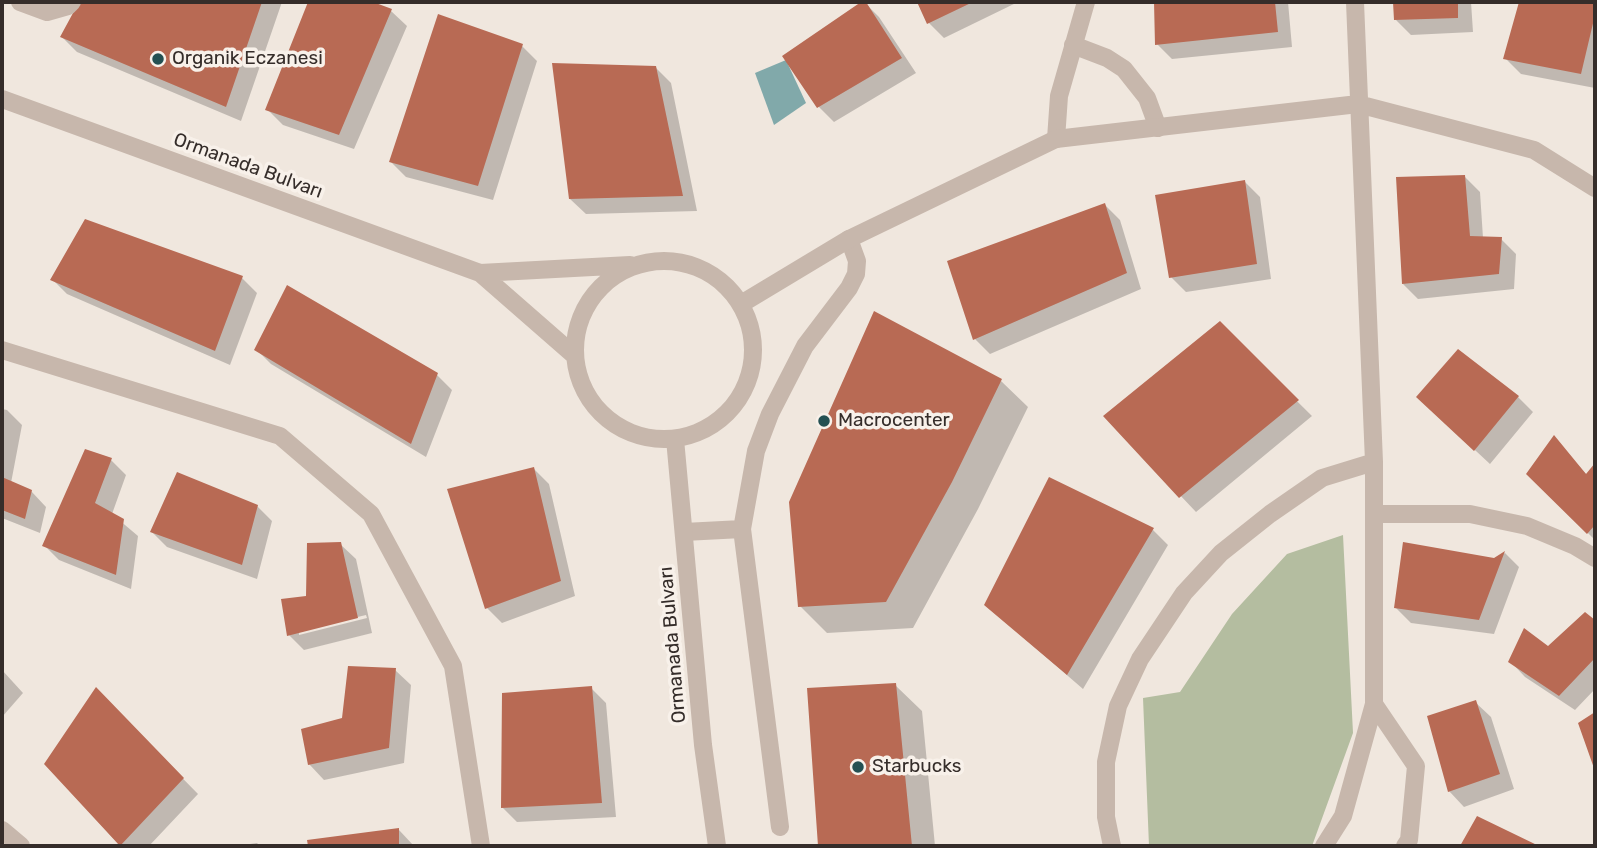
<!DOCTYPE html>
<meta charset="utf-8">
<style>
body{margin:0}
#map{position:relative;width:1597px;height:848px;overflow:hidden;background:#f0e7de;font-family:Rubik,sans-serif}
canvas{display:block}
.frame{position:absolute;inset:0;border:4px solid #352d2a;pointer-events:none}
</style>
<div id="map">
<canvas width="1597" height="848"></canvas>
<div class="frame"></div>
</div>
<script>
const c = document.querySelector('canvas').getContext('2d');
c.lineJoin = 'round';
function fill(path, color) {
  c.fillStyle = color;
  c.fill(path, 'evenodd');
}
function poly(rows) {
  const path = new Path2D();
  for (const r of rows) {
    if (r.length === 3) {
      path.moveTo(r[0] + r[2], r[1]);
      path.arc(r[0], r[1], r[2], 0, 2 * Math.PI);
      continue;
    }
    path.moveTo(r[0], r[1]);
    for (let i = 2; i < r.length; i += 2) path.lineTo(r[i], r[i + 1]);
  }
  return path;
}
function stroke(path, color, width, dash) {
  c.strokeStyle = color;
  c.lineWidth = width;
  c.lineCap = dash ? 'butt' : 'round';
  c.setLineDash(dash || []);
  c.stroke(path);
}
function drawText(font, color, halo, rows, align = 'center') {
  c.font = font + ' Rubik,sans-serif';
  c.lineWidth = 7;
  c.setLineDash([]);
  c.textBaseline = 'middle';
  c.strokeStyle = halo;
  c.fillStyle = color;
  for (const [text, x, y, turn = 0] of rows) {
    c.save();
    c.translate(x, y);
    c.rotate((+turn || 0) * Math.PI / 180);
    c.textAlign = isNaN(turn) ? turn : align;
    if (halo) c.strokeText(text, 0, 0);
    c.fillText(text, 0, 0);
    c.restore();
  }
}
fill(poly([
 [1343,535,1353,733,1312,846,1149,846,1143,698,1180,692,1232,614,1287,554]
]), '#b4bda0');
fill(poly([
 [786,60,806,103,774,125,755,73]
]), '#81a9aa');
fill(poly([
 [81,2,282,2,241,121,77,52,62,37],
 [310,2,368,2,391,11,407,26,354,149,283,125,268,110],
 [864,2,879,17,916,73,834,122,819,107,785,56],
 [919,2,1018,2,944,38,929,23],
 [1156,2,1288,2,1292,47,1172,59,1157,44],
 [1395,2,1471,2,1473,32,1411,35,1396,20],
 [1521,2,1595,3,1595,88,1521,74,1505,58],
 [522,46,537,61,493,200,406,177,391,162],
 [655,67,671,83,697,211,586,214,570,199],
 [1465,177,1480,192,1483,238,1501,239,1516,254,1514,289,1418,299,1403,284],
 [1245,182,1260,197,1271,279,1186,292,1171,277],
 [1105,205,1120,220,1141,289,990,354,975,339,949,262],
 [242,278,257,293,230,365,67,294,52,279],
 [1219,324,1312,416,1196,512,1106,417],
 [256,349,437,375,452,390,426,457,271,364],
 [1001,381,1028,407,978,509,913,628,827,633,800,606],
 [1518,397,1533,412,1490,464,1434,412],
 [2,409,7,410,22,425,11,483,31,491,46,507,40,533,2,518],
 [1554,438,1587,475,1595,465,1595,540,1528,474],
 [111,460,126,475,112,514,138,536,131,589,59,560,44,545],
 [534,469,549,484,575,596,502,623,487,608],
 [257,506,272,521,257,579,167,547,152,532],
 [1153,530,1168,545,1083,689,986,605],
 [340,544,356,559,372,633,304,650,289,635],
 [366,615,367,618,299,635,299,631],
 [1505,553,1519,567,1494,634,1411,623,1396,608],
 [1585,614,1595,622,1595,689,1575,710,1525,677,1510,661,1548,648],
 [2,670,23,693,2,717],
 [395,670,411,685,404,763,324,780,309,764],
 [895,685,922,711,935,846,820,846,809,690],
 [591,688,606,703,616,817,517,822,502,807],
 [96,690,198,794,149,846,120,846,46,764],
 [1475,702,1491,717,1514,789,1464,807,1449,791],
 [399,830,414,846,310,846,309,842],
 [257,843,260,846,236,846]
]), '#0003');
fill(poly([
 [79,2,262,2,226,107,60,37],
 [308,2,373,2,392,9,339,135,265,110],
 [861,2,866,2,902,58,817,108,782,56],
 [917,2,973,2,927,24],
 [1154,2,1275,2,1278,32,1155,45],
 [1393,2,1458,2,1458,18,1394,20],
 [1519,2,1595,2,1595,15,1581,74,1503,59],
 [438,14,523,44,478,186,389,162],
 [552,63,656,66,683,196,569,199],
 [1465,175,1470,236,1502,237,1499,274,1402,284,1396,177],
 [1245,180,1257,264,1169,278,1155,195],
 [1105,203,1127,273,973,340,947,261],
 [85,219,243,276,215,351,50,280],
 [287,285,438,373,411,444,254,350],
 [874,311,1002,379,952,482,886,602,798,607,789,502],
 [1220,321,1299,400,1179,498,1103,416],
 [1458,349,1519,396,1474,451,1416,397],
 [1554,435,1586,474,1595,463,1595,525,1587,534,1526,474],
 [85,449,112,458,95,503,124,519,116,575,42,546],
 [534,467,561,581,485,609,447,489],
 [177,472,258,505,242,565,150,532],
 [2,477,32,490,25,519,2,510],
 [1049,477,1154,528,1067,675,984,605],
 [341,542,358,618,287,636,281,599,306,596,307,543],
 [1403,542,1494,558,1505,551,1479,620,1394,608],
 [1585,612,1595,620,1595,658,1559,696,1508,662,1524,628,1548,646],
 [348,666,396,668,389,748,308,765,301,729,342,718],
 [896,683,912,846,818,846,807,688],
 [592,686,602,803,501,808,502,693],
 [96,687,184,778,120,846,44,764],
 [1476,700,1500,774,1448,792,1427,716],
 [1595,712,1595,771,1578,723],
 [1477,816,1539,846,1460,846],
 [399,828,399,846,308,846,307,840]
]), '#b86a54');
stroke(poly([
 [20,2,47,12,68,6,72,2],
 [1073,45,1107,58,1124,69,1147,98,1158,128],
 [1056,139,1059,96,1086,2],
 [2,350,280,436,371,514,453,666,481,846],
 [684,532,742,529],
 [780,827,742,529,756,451,770,414,805,346,849,288,856,274,857,261,849,239],
 [2,830,21,846]
]), '#c7b7ac', 18);
stroke(poly([
 [2,99,480,273,575,356],
 [664,350,89],
 [480,273,630,265],
 [741,304,849,239,1056,139,1358,104,1534,150,1595,188],
 [675,439,703,745,717,846],
 [1375,514,1470,514,1527,526,1575,546,1595,558],
 [1374,704,1416,766,1409,840,1405,846],
 [1112,846,1106,817,1106,762,1118,706,1140,659,1184,593,1221,553,1270,514,1322,478,1374,462,1355,2],
 [1324,846,1343,816,1374,704,1374,462]
]), '#c7b7ac', 18);
for (const [x, y, r, color] of [
 [158,59,7,"#245052"],
 [824,421,7,"#245052"],
 [858,767,7,"#245052"]
]) {
  const dot = new Path2D();
  dot.arc(x, y, r, 0, 2 * Math.PI);
  c.fillStyle = color;
  c.fill(dot);
  stroke(dot, '#f8f1ea', 2.5);
}
drawText('19px', '#352d2a', '#f8f1ea', [
 ["Organik Eczanesi",172,59],
 ["Macrocenter",838,421],
 ["Starbucks",872,767]
], 'left');
drawText('19px', '#352d2a', '#f8f1ea', [
 ["Ormanada Bulvarı",248,166,20],
 ["Ormanada Bulvarı",673,645,-95]
]);
</script>
